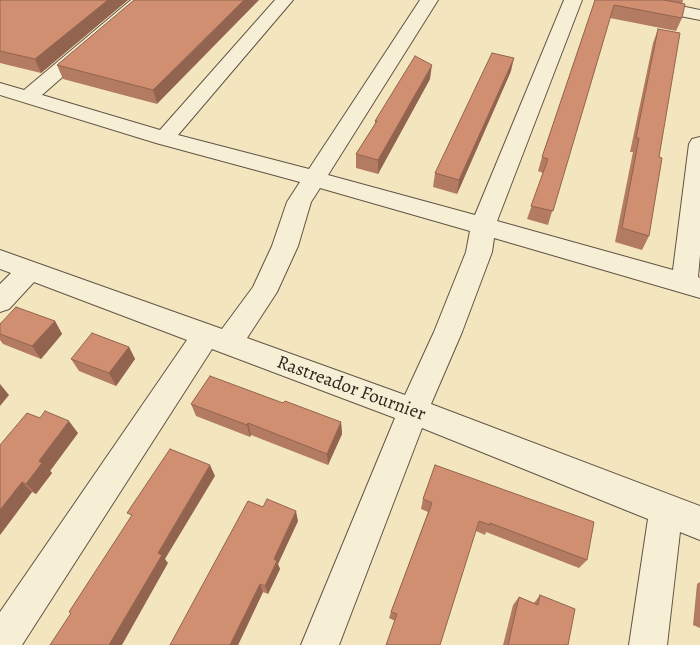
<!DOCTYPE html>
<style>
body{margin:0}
canvas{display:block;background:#f3e6be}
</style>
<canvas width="700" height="645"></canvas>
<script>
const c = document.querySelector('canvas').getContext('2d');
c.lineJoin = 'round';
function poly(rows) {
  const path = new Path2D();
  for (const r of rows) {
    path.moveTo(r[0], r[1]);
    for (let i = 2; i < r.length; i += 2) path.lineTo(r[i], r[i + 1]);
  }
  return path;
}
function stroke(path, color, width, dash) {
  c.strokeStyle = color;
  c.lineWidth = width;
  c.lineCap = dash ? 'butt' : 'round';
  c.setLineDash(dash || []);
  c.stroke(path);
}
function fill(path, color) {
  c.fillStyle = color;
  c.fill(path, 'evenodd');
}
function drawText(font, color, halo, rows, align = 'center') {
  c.font = font + ' Alegreya,serif';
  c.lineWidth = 4;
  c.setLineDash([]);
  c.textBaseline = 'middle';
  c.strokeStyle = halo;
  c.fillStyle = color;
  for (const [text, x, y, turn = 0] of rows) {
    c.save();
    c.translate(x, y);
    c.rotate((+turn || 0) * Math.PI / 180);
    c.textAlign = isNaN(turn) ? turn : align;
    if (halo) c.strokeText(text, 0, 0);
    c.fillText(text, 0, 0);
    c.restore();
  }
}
const minor = poly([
 [131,0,150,0,42,95,160,130,275,0,293,0,178,135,309,169,420,0,438,0,328,175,475,215,564,0,582,0,497,221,673,270,689,144,692,139,700,137,700,255,698,277,700,278,700,298,494,238,492,252,462,332,431,404,700,506,700,540,680,532,667,645,629,645,648,519,422,428,339,645,301,645,395,418,212,349,22,645,0,645,0,612,187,340,34,282,9,309,0,312,0,284,11,273,0,269,0,250,222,329,253,287,272,246,287,202,300,182,156,143,0,95,0,83,24,90,131,0],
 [320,188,470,231,466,252,434,332,405,395,247,338,277,292,298,246,311,202,320,188],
 [618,0,652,0,700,10,700,20,621,4,618,0]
]);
stroke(minor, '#625446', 2);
fill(minor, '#f7efd5');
fill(poly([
 [0,0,128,0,41,73,0,63],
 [134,0,157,104,63,79,57,65],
 [595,0,683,0,682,4,682,18,676,31,610,18,548,225,527,219,543,173,538,171,542,157],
 [658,29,659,157,649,236,642,250,615,242,633,152,630,152,653,43],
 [511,71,457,194,433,187,435,173],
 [430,79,378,174,356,168,356,154,375,124,375,121],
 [55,321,62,334,41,359,3,344,0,340,0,324],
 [129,347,135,359,116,386,79,371,71,359],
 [283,403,341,422,342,434,328,465,251,435,250,437,196,416,191,404],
 [78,433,50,471,52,473,36,494,32,492,0,535,0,445],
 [435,465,587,560,579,568,486,532,485,535,476,531,395,621,389,618,391,612,428,512,421,509,423,499],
 [298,521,278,564,280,569,268,594,263,592,238,645,170,645],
 [700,582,700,628,693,625,697,584],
 [540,595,568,645,503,645,513,605,519,597,534,603]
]), '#b37b61');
fill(poly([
 [108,0,128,0,41,73,35,59],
 [244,0,259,0,157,104,153,90],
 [514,58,511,71,457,194,459,180],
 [432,65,430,79,378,174,378,160],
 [55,321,62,334,41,359,32,346],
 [129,347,135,359,116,386,109,373],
 [0,384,9,395,0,406],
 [69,421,78,433,50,471,52,473,36,494,26,484,39,461],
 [341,422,342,434,328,465,327,454],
 [248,423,251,435,250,437,247,425],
 [210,465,215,476,165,559,168,563,122,645,109,645,158,553],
 [22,482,32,492,0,535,0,510],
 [296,511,298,521,278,564,280,569,268,594,265,586,274,559],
 [260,584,263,592,238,645,230,645]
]), '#92644f');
const building = poly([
 [0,0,108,0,35,59,0,51,0,0],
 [134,0,244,0,153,90,57,65,134,0],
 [595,0,664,0,685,4,682,18,614,5,553,211,531,206,548,159,542,157,595,0],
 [658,29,680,33,659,157,662,158,649,236,622,228,639,138,636,138,658,29],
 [492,53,514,58,459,180,435,173,492,53],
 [415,56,432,65,378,160,356,154,377,121,375,121,415,56],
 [16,307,55,321,32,346,0,334,0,324,16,307],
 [92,333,129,347,109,373,71,359,92,333],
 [210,376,283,403,285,401,341,422,327,454,248,423,247,425,191,404,210,376],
 [45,411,69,421,39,461,42,463,26,484,22,482,0,510,0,445,27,413,40,418,45,411],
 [170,449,210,465,158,553,162,555,109,645,50,645,71,613,69,612,132,515,127,513,170,449],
 [435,465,594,522,587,560,490,523,490,525,479,521,440,645,386,645,397,614,391,612,432,503,423,499,435,465],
 [267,499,296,511,274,559,277,561,265,586,260,584,230,645,170,645,248,501,263,507,267,499],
 [540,595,575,609,568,645,508,645,519,597,538,605,540,595]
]);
fill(building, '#d08f71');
stroke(building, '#92644f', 1);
drawText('19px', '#31241e', '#f7efd5', [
 ["Rastreador Fournier",351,389,20]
]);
</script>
